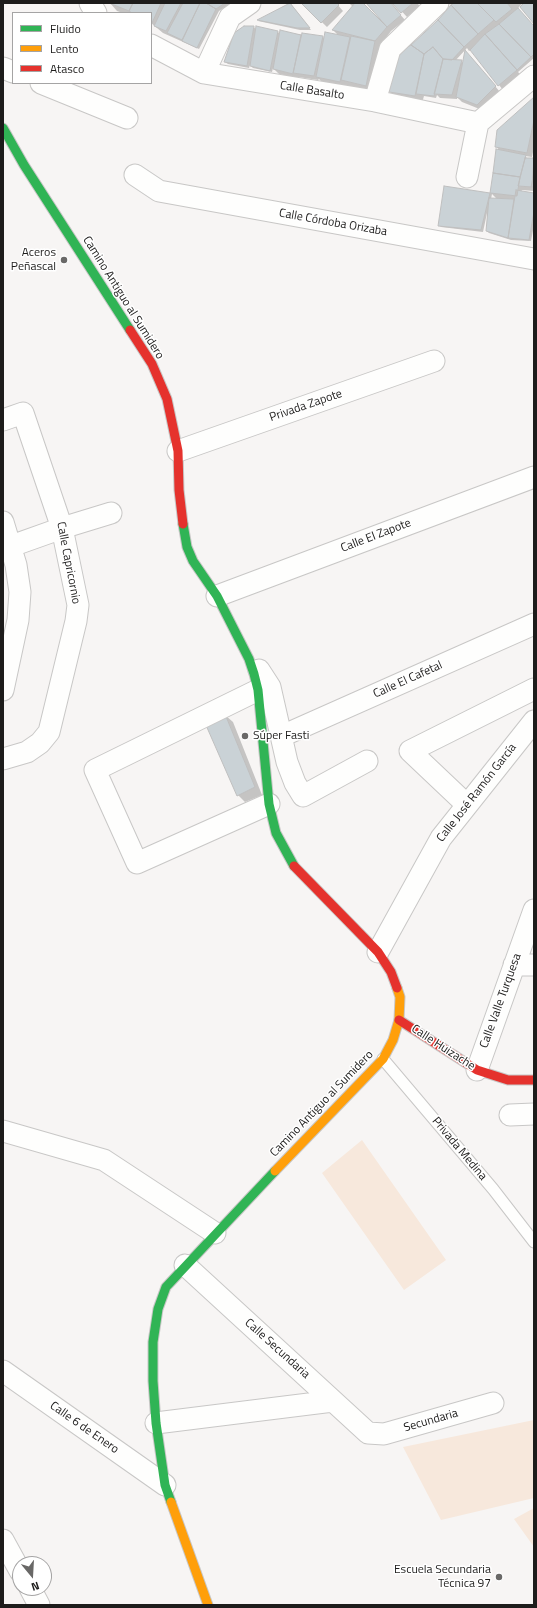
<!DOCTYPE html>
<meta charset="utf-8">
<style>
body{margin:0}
#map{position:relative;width:537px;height:1608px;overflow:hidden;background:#f7f5f4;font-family:"Titillium Web",sans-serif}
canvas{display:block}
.frame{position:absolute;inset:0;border:4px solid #1d1c1b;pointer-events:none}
.legend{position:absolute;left:12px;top:12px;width:140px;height:72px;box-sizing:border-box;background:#fff;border:1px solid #a5a4a4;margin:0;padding:5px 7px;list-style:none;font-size:12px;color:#1d1c1b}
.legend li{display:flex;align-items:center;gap:8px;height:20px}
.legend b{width:20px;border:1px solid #a5a4a4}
.north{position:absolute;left:12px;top:1556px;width:40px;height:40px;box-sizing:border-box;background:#fff;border:1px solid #a5a4a4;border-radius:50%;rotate:162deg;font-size:11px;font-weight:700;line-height:16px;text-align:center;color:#1d1c1b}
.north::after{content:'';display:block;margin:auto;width:14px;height:18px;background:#696867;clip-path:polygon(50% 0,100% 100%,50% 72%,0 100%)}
</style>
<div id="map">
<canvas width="537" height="1608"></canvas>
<div class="frame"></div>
<ul class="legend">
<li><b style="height:5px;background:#30b455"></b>Fluido</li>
<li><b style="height:5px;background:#ff9f0a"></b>Lento</li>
<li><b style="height:5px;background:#e5322d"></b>Atasco</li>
</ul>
<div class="north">N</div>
</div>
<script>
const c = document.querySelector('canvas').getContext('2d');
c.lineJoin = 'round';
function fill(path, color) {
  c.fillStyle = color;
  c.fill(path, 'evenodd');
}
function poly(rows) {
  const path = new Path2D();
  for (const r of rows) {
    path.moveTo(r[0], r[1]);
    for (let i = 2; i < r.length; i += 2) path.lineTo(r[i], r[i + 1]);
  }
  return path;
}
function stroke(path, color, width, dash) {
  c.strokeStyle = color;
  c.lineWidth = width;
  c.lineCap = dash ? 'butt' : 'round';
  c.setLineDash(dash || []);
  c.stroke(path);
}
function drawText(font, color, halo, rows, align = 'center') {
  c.font = font + ' "Titillium Web",sans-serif';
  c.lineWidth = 3;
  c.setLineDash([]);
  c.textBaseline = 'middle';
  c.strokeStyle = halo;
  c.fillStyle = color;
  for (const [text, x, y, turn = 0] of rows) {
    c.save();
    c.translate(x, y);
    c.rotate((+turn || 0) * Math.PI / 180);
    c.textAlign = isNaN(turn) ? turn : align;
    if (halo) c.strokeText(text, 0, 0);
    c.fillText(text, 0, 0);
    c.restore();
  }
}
fill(poly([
 [362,1140,446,1260,404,1290,322,1173],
 [534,1420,534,1498,441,1520,403,1447],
 [534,1508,534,1547,514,1519]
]), '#f7e8dc');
fill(poly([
 [110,3,231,3,219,11,199,49,163,33,151,23,151,13,123,13,117,11],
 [302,3,336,3,343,11,327,27],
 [349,3,362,3,383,23,384,22,367,3,390,3,405,20,391,31,380,46,371,90,322,82,319,79,318,80,298,77,297,78,279,74,273,68,272,72,253,68,250,65,249,68,228,64,225,62,254,27,256,30,257,28,278,32,280,34,280,32,323,37,325,39,339,36,333,30,353,7],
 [394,3,417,3,420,6,407,17],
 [455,3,523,3,517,9,534,27,534,58,518,72,521,75,503,90,471,50,469,51,467,48,455,61,464,63,470,56,500,92,482,110,462,102,457,97,457,99,440,98,437,95,436,98,424,96,422,103,397,99,390,91,412,46],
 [291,4,311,30,300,30,258,21],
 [534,98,534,147,532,157,525,156,528,159,534,160,534,191,522,190,521,192,534,194,534,225,531,241,511,240,489,233,487,231,487,213,483,232,441,227,439,225,445,187,490,194,500,151,496,146],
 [492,194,497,199,491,199],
 [225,715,233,722,262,795,245,802,238,795]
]), '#0003');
const building = poly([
 [109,3,133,3,129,11,109,3],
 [133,3,161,3,152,23,151,13,132,13,129,11,133,3],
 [165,3,181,3,166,31,154,26,165,3],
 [183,3,200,3,182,40,167,33,183,3],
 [200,3,206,3,216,9,197,48,182,41,200,3],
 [206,3,225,3,216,9,206,3],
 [290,3,310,28,297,28,257,20,290,3],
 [301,3,337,3,339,5,321,23,301,3],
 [355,3,363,3,387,27,375,41,332,30,355,3],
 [366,3,391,3,401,15,387,27,366,3],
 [392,3,413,3,401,13,392,3],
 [454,3,477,3,494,20,478,34,451,5,454,3],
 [477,3,507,3,512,9,496,22,477,3],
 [524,3,534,3,534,24,520,7,524,3],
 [451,5,478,34,464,47,438,20,451,5],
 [518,8,534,26,534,54,531,57,499,24,518,8],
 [438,20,464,47,452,60,443,59,433,47,424,54,411,45,438,20],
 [499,24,531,57,517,70,485,34,499,24],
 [244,26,254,26,247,66,224,62,234,33,244,26],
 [256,26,278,31,270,71,250,66,256,26],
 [280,30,301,35,293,74,273,69,280,30],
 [325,32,350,37,340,82,316,77,325,32],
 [302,33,323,36,314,76,293,73,302,33],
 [485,34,517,70,498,86,470,50,485,34],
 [351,36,375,41,366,86,341,80,351,36],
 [411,45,424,54,415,96,389,92,397,53,411,45],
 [433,47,443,59,434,96,416,94,424,54,433,47],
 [465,50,496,86,477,105,456,97,465,50],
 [443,59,462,60,452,95,434,94,443,59],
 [534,97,534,120,527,153,495,147,497,130,534,97],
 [496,149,526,155,520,177,493,173,496,149],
 [525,158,534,158,532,187,518,186,525,158],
 [493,173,520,177,517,196,490,193,493,173],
 [534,174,534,187,531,187,534,174],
 [444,186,490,193,481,230,438,226,444,186],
 [516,190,534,193,534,212,529,240,508,238,516,190],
 [489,198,514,199,508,238,486,231,489,198],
 [225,714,255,787,237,796,205,723,225,714]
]);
fill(building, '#cad2d6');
stroke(building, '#bfbfbf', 1);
const lane = poly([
 [383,1059,493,1189,534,1242]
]);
const street = poly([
 [90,3,96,13],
 [151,45,204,73,375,101,478,123],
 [3,68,13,72],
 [204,73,230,17,250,3],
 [41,83,127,118],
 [375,101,390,49,438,3],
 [135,175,159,191,534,259],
 [467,177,478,123,534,76],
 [3,420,23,413,62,528,78,605,76,621,49,732,40,743,27,752,3,759],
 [178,451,434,361],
 [3,522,16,565,20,592,18,620,3,690],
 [3,549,62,528,111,513],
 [217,596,534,477],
 [259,670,270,687,287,762,295,783,303,796,367,761],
 [258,690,95,770,137,863,269,804],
 [282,736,534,624],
 [467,805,410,751,534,689],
 [378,952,441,838,534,721],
 [514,965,534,965],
 [477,1070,534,910],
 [510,1115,534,1114],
 [3,1131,104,1160,215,1233],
 [185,1265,368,1433,384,1434,493,1403],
 [3,1371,165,1485],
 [156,1423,333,1401],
 [3,1540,20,1571],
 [30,1588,39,1605]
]);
const fast = poly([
 [3,128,24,165,130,330],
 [183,524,187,547,193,561,217,596,249,659,254,674,258,690,269,804,276,833,294,866],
 [171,1502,165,1485,156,1423,153,1381,153,1342,158,1309,166,1287,275,1171]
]);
const slow = poly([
 [275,1171,383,1059,393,1040,399,1020,400,997,397,988],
 [171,1502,208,1605]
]);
const jam = poly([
 [130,330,152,364,167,399,178,451,179,490,183,524],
 [294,866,378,952,391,972,397,988],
 [399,1020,477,1070,508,1080,534,1080]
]);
stroke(lane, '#c8c7c6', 13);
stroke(street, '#c8c7c6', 23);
stroke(fast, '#c8c7c6', 11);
stroke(slow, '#c8c7c6', 11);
stroke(jam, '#c8c7c6', 11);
stroke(lane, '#fefefd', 11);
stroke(street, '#fefefd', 21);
stroke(fast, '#30b455', 9);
stroke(slow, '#ff9f0a', 9);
stroke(jam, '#e5322d', 9);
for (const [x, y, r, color] of [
 [64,260,4,"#696867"],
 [245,736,4,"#696867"],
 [499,1577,4,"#696867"]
]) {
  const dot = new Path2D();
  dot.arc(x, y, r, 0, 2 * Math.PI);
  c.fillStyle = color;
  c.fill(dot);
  stroke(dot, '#fff', 1.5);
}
drawText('12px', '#1d1c1b', '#fff', [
 ["Calle Basalto",312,91,9],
 ["Calle Córdoba Orizaba",333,223,10],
 ["Camino Antiguo al Sumidero",123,298,58],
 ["Privada Zapote",306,406,-19],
 ["Calle El Zapote",376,536,-21],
 ["Calle Capricornio",68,563,79],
 ["Calle El Cafetal",408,680,-24],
 ["Calle José Ramón García",477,793,-52],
 ["Calle Valle Turquesa",501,1001,-70],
 ["Calle Huizache",443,1048,33],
 ["Camino Antiguo al Sumidero",322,1104,-46],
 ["Privada Medina",459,1149,50],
 ["Calle Secundaria",277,1349,42],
 ["Secundaria",431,1421,-16],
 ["Calle 6 de Enero",84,1428,35]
]);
drawText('12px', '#1d1c1b', '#fff', [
 ["Aceros",56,253],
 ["Peñascal",56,267],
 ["Súper Fasti",253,736,"left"],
 ["Escuela Secundaria",491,1570],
 ["Técnica 97",491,1584]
], 'right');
</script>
